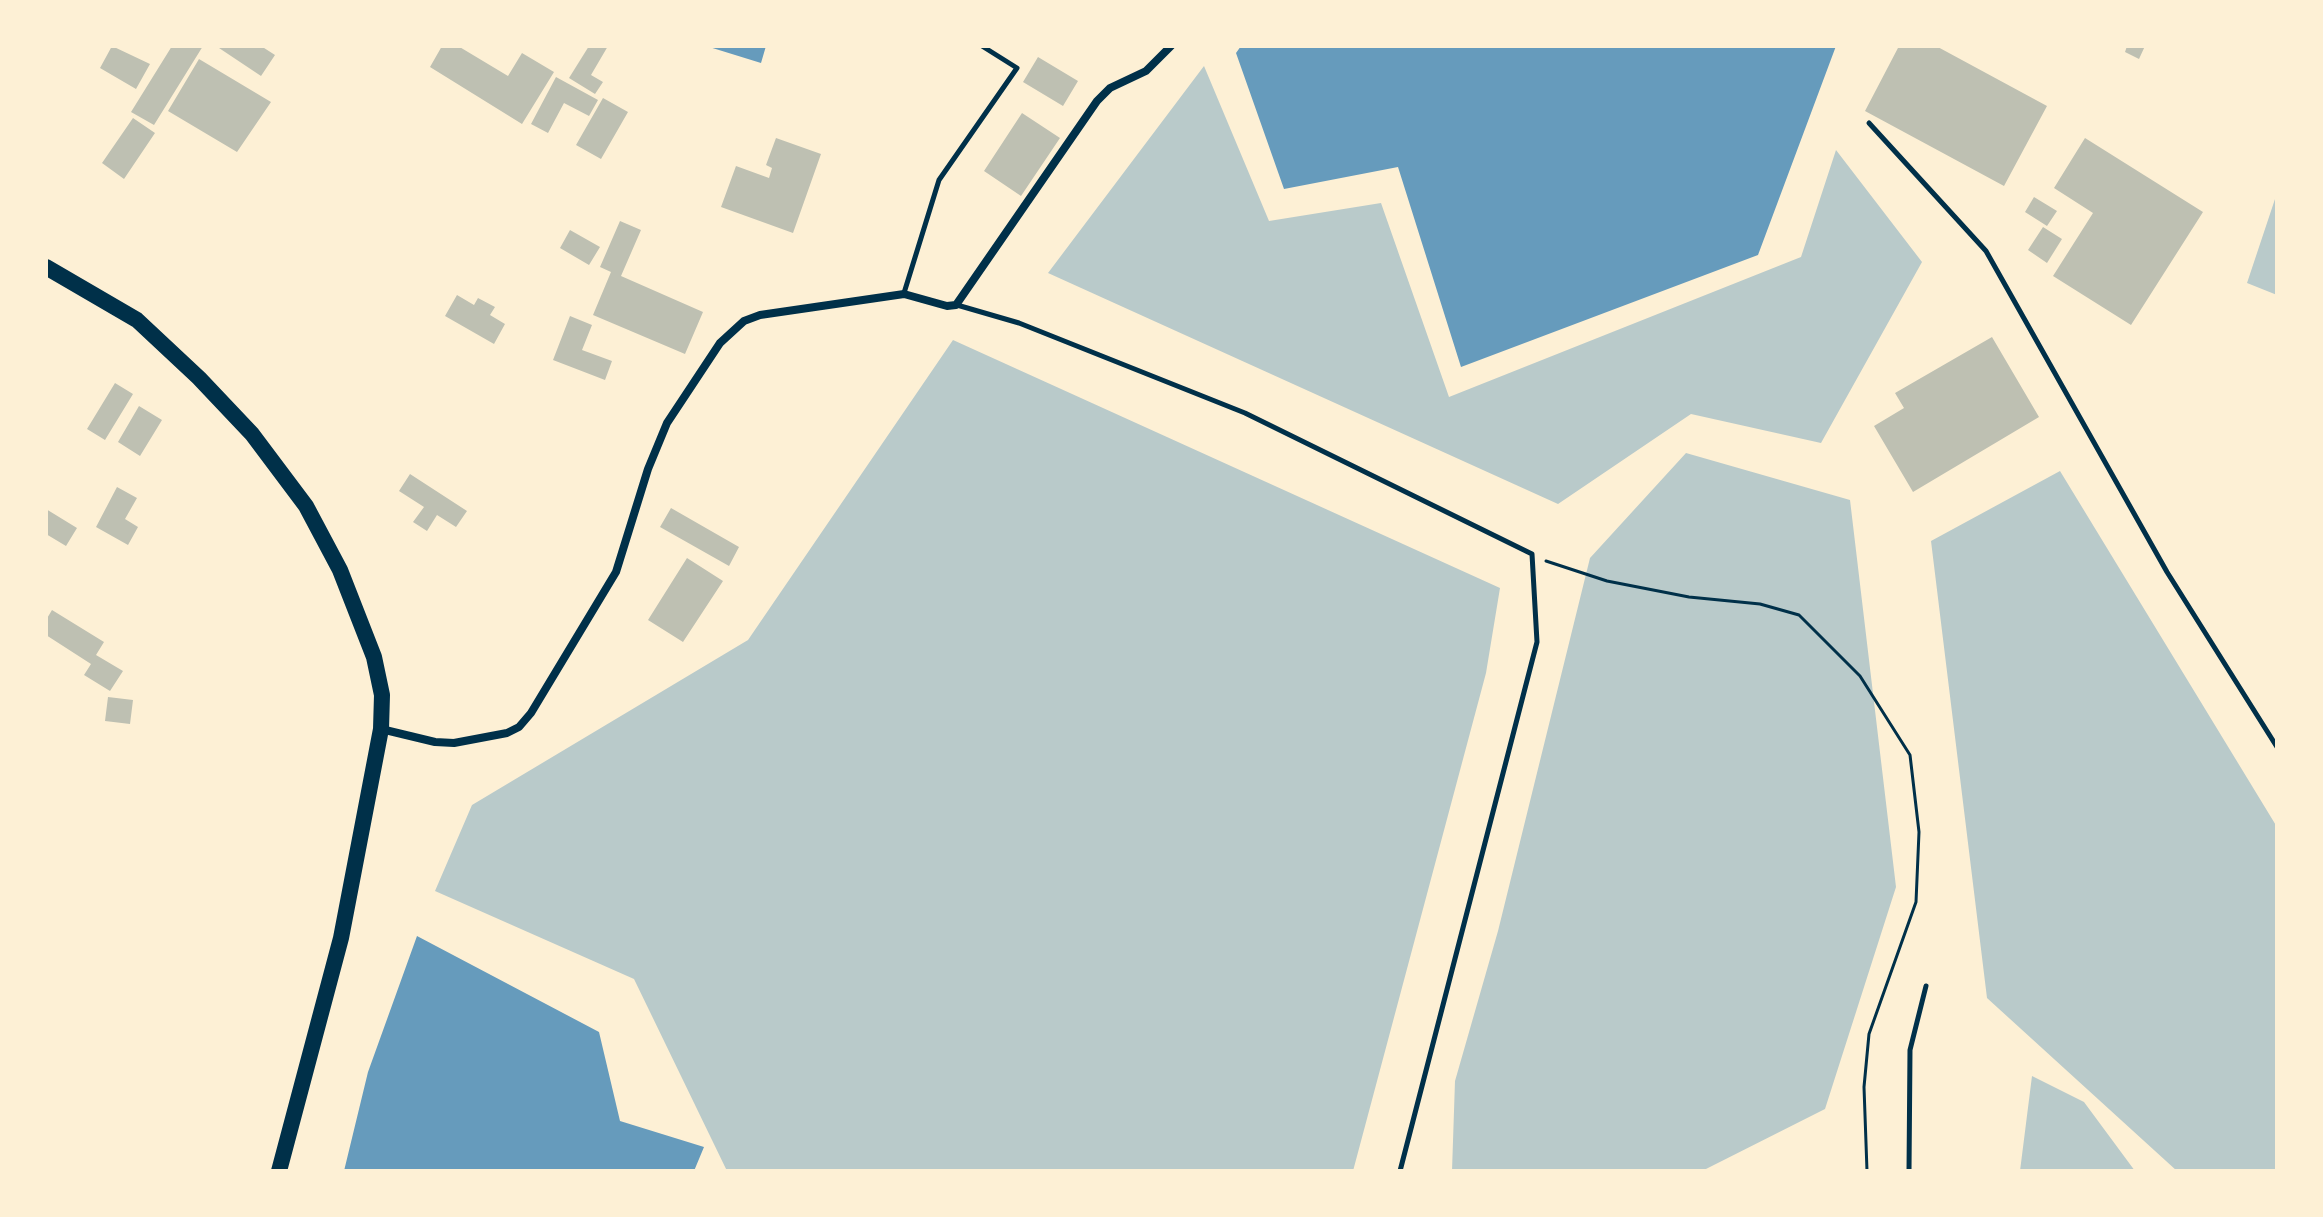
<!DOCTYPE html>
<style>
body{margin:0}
#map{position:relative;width:2323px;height:1217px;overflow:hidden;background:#fdf0d5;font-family:"Alegreya Sans",sans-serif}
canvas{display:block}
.frame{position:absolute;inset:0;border:48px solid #fdf0d5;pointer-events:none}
</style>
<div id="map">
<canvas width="2323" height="1217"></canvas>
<div class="frame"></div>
</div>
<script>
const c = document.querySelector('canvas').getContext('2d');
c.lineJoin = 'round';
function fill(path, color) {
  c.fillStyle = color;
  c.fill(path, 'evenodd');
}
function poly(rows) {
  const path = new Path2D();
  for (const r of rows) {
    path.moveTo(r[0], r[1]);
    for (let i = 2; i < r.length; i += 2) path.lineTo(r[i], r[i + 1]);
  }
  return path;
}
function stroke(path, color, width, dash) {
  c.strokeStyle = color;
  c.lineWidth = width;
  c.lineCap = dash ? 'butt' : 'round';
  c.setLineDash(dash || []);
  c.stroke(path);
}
fill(poly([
 [1204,66,1269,221,1381,203,1449,397,1801,257,1836,150,1922,262,1821,443,1691,414,1558,504,1048,273],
 [2277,193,2277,295,2247,283],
 [953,340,1500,588,1486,673,1353,1171,727,1171,634,979,435,891,472,805,748,640],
 [1686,453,1850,500,1896,887,1825,1109,1702,1171,1452,1171,1455,1081,1498,931,1590,558],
 [2060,471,2277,827,2277,1171,2177,1171,1987,998,1931,541],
 [2032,1076,2084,1102,2135,1171,2020,1171]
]), '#b9caca');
fill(poly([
 [706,46,766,46,761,63],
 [1241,46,1836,46,1758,255,1461,367,1398,167,1284,189,1236,53],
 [417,936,599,1032,620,1121,704,1147,694,1171,344,1171,368,1072]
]), '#669bbc');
fill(poly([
 [112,46,150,64,136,89,100,68],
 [172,46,203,46,154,125,131,112],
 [216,46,261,46,275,55,261,76],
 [442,46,458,46,508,76,522,53,554,72,522,124,430,67],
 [589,46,608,46,591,75,603,82,595,94,569,78],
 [1899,46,1936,46,2047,106,2004,186,1865,111],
 [2127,46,2145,46,2139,59,2125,52],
 [1038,57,1078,81,1063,106,1023,82],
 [199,59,271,102,237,152,168,111],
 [556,77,598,100,589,116,564,103,548,133,531,124],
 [603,98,628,112,601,159,576,145],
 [1022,113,1060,138,1021,196,984,171],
 [133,118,155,133,124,179,102,163],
 [776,138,821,154,793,233,721,207,736,166,769,178,772,168,766,165],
 [2085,138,2203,212,2131,325,2053,276,2093,213,2054,188],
 [2034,197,2057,211,2047,226,2025,212],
 [620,221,641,230,621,276,703,312,685,354,593,315,611,272,600,267],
 [2043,227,2062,239,2047,263,2028,250],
 [570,230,600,247,589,265,560,248],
 [457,295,474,305,478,298,495,307,490,315,505,324,494,344,445,316],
 [570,316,592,325,582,350,612,361,605,380,553,360],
 [1992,337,2039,417,1913,492,1874,426,1904,408,1895,393],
 [115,383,133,394,105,440,87,429],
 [139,406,162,420,140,456,118,442],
 [410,474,467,511,456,527,437,515,427,531,413,522,424,507,399,491],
 [117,487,137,498,125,519,138,527,128,545,96,527],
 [671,508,739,547,729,566,660,527],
 [46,509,77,528,66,546,46,534],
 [687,558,723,581,683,642,648,620],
 [52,610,104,642,96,655,123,671,110,691,84,675,91,664,46,635,46,620],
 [108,697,133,700,130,724,105,721]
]), '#bec0b2');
stroke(poly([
 [1546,561,1607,581,1689,597,1760,604,1799,615,1860,676,1910,755,1919,832,1916,902,1869,1034,1864,1087,1867,1171]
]), '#003049', 3);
stroke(poly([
 [1869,123,1986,251,2167,572,2277,747],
 [904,293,939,180,1017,68,982,46],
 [957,305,1019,323,1245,413,1532,554,1537,642,1400,1171],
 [1909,1171,1910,1050,1926,986]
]), '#003049', 5);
stroke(poly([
 [381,729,435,742,454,743,507,733,519,727,531,713,616,572,648,469,667,423,720,343,744,321,760,315,904,294,947,306,956,305,1097,101,1110,88,1146,71,1171,46]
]), '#003049', 8);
stroke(poly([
 [46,267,137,320,199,378,252,434,306,506,340,570,374,657,382,695,381,729,341,938,279,1171]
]), '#003049', 16);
</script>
